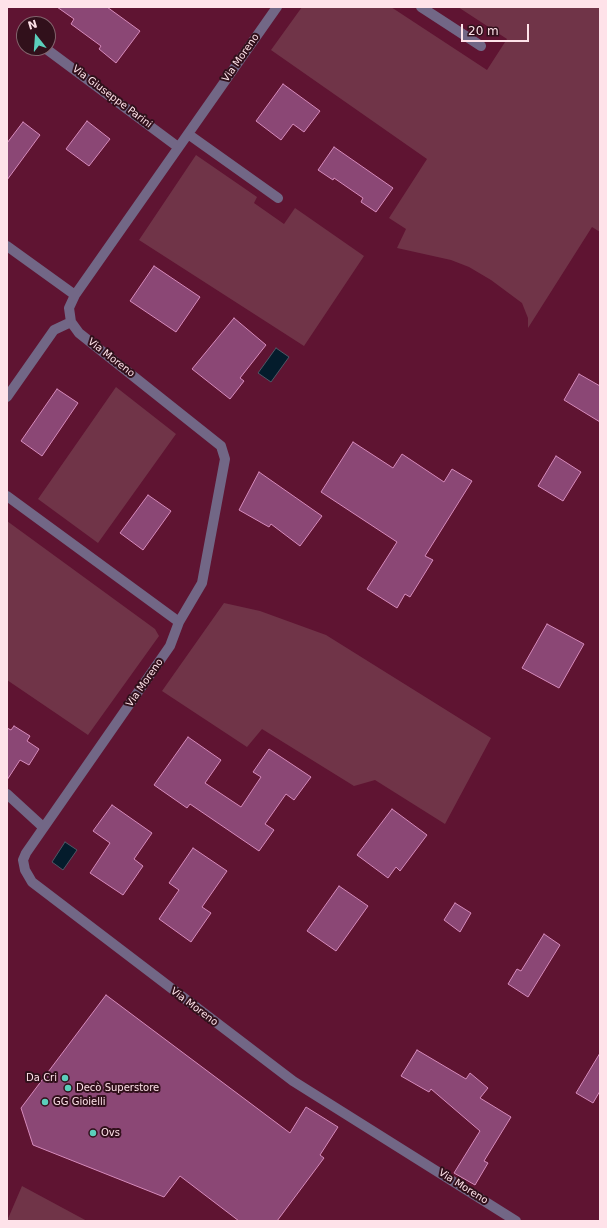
<!DOCTYPE html>
<meta charset="utf-8">
<style>
body{margin:0}
#map{position:relative;width:607px;height:1228px;overflow:hidden;background:#5f1432;font-family:"DejaVu Sans",sans-serif}
canvas{display:block}
.frame{position:absolute;inset:0;border:8px solid #fee2e9;pointer-events:none}
.north{position:absolute;left:16px;top:16px;width:40px;height:40px;box-sizing:border-box;background:#31101b;border:1px solid #83646d;border-radius:50%;rotate:343deg;font-size:11px;font-weight:700;line-height:16px;text-align:center;color:#fee2e9}
.north::after{content:'';display:block;margin:auto;width:14px;height:18px;background:#5bcebb;clip-path:polygon(50% 0,100% 100%,50% 72%,0 100%)}
.scale{position:absolute;left:461px;top:24px;width:68px;height:18px;box-sizing:border-box;border:2px solid #fee2e9;border-top:0;padding-left:5px;font-size:12px;line-height:14px;white-space:nowrap;color:#fee2e9;-webkit-text-stroke:3px #31101b;paint-order:stroke}
</style>
<div id="map">
<canvas width="607" height="1228"></canvas>
<div class="frame"></div>
<div class="north">N</div>
<div class="scale">20 m</div>
</div>
<script>
const c = document.querySelector('canvas').getContext('2d');
c.lineJoin = 'round';
function fill(path, color) {
  c.fillStyle = color;
  c.fill(path, 'evenodd');
}
function poly(rows) {
  const path = new Path2D();
  for (const r of rows) {
    path.moveTo(r[0], r[1]);
    for (let i = 2; i < r.length; i += 2) path.lineTo(r[i], r[i + 1]);
  }
  return path;
}
function stroke(path, color, width, dash) {
  c.strokeStyle = color;
  c.lineWidth = width;
  c.lineCap = dash ? 'butt' : 'round';
  c.setLineDash(dash || []);
  c.stroke(path);
}
function drawText(font, color, halo, rows, align = 'center') {
  c.font = font + ' "DejaVu Sans",sans-serif';
  c.lineWidth = 4;
  c.setLineDash([]);
  c.textBaseline = 'middle';
  c.strokeStyle = halo;
  c.fillStyle = color;
  for (const [text, x, y, turn = 0] of rows) {
    c.save();
    c.translate(x, y);
    c.rotate((+turn || 0) * Math.PI / 180);
    c.textAlign = isNaN(turn) ? turn : align;
    if (halo) c.strokeText(text, 0, 0);
    c.fillText(text, 0, 0);
    c.restore();
  }
}
fill(poly([
 [302,7,391,7,487,70,507,39,458,7,600,7,600,232,592,227,528,328,528,318,522,303,491,280,469,267,451,260,397,248,406,229,389,218,427,159,271,50],
 [196,155,257,197,254,203,284,224,295,208,364,256,304,346,139,240],
 [116,387,176,434,98,543,38,499],
 [7,521,155,629,159,636,88,735,7,680],
 [224,603,260,611,326,635,491,738,445,824,375,780,354,786,262,729,247,747,162,691],
 [22,1186,87,1221,7,1221]
]), '#703448');
const water = poly([
 [276,348,289,357,271,382,258,373,276,348],
 [65,842,77,850,63,870,52,862,65,842]
]);
fill(water, '#041c2c');
stroke(water, '#4f5765', 1);
const building = poly([
 [57,7,107,7,140,31,116,63,99,49,101,46,71,24,74,19,57,7],
 [283,84,320,111,304,132,293,124,281,140,256,121,283,84],
 [87,121,110,139,89,166,66,149,87,121],
 [23,122,40,135,7,180,7,143,23,122],
 [334,147,393,188,376,212,361,202,363,198,334,178,333,180,318,170,334,147],
 [154,266,200,297,176,332,130,301,154,266],
 [234,318,266,345,240,378,244,381,230,399,192,369,234,318],
 [579,374,600,386,600,422,564,400,579,374],
 [57,389,78,403,42,456,21,441,57,389],
 [353,442,393,468,402,454,444,482,452,469,472,481,425,556,433,560,410,597,405,594,397,608,367,589,397,542,321,492,353,442],
 [556,456,581,472,563,501,538,486,556,456],
 [259,472,322,516,300,546,271,524,269,527,239,510,259,472],
 [148,495,171,511,143,550,120,533,148,495],
 [547,624,584,644,559,688,522,668,547,624],
 [14,726,30,736,27,741,39,749,29,765,20,760,7,780,7,728,11,730,14,726],
 [188,737,221,760,205,783,241,807,261,777,253,772,269,749,311,777,294,800,286,794,265,824,274,830,259,851,190,804,187,808,154,785,188,737],
 [112,805,152,833,134,859,143,866,123,895,90,873,110,843,93,831,112,805],
 [392,809,427,835,400,871,396,867,388,878,357,855,392,809],
 [193,848,227,871,202,907,211,913,191,942,159,919,179,890,169,883,193,848],
 [339,886,368,906,336,951,307,931,339,886],
 [455,903,471,913,460,932,444,920,455,903],
 [544,934,560,945,528,997,508,984,517,969,521,971,544,934],
 [106,995,290,1133,306,1107,338,1127,320,1155,324,1158,277,1221,239,1221,180,1176,164,1197,33,1145,21,1108,106,995],
 [417,1050,466,1079,470,1073,488,1088,480,1098,511,1117,484,1161,488,1163,475,1185,454,1173,480,1131,431,1089,429,1092,401,1076,417,1050],
 [600,1053,600,1091,593,1103,576,1093,600,1053]
]);
fill(building, '#8b4775');
stroke(building, '#d68bbc', 1);
stroke(poly([
 [277,7,75,295,69,308,71,322,79,333,221,446,225,459,202,583,179,622,170,646,26,853,23,860,25,870,32,882,293,1081,516,1221],
 [421,7,481,46],
 [45,48,178,147],
 [188,134,278,198],
 [7,246,75,295],
 [7,397,54,330,71,322],
 [7,496,179,622],
 [7,794,43,827]
]), '#726786', 10);
for (const [x, y, r, color] of [
 [65,1078,4,"#5bcebb"],
 [68,1088,4,"#5bcebb"],
 [45,1102,4,"#5bcebb"],
 [93,1133,4,"#5bcebb"]
]) {
  const dot = new Path2D();
  dot.arc(x, y, r, 0, 2 * Math.PI);
  c.fillStyle = color;
  c.fill(dot);
  stroke(dot, '#31101b', 1.5);
}
drawText('10px', '#fee2e9', '#31101b', [
 ["Via Moreno",241,58,-55],
 ["Via Giuseppe Parini",112,97,37],
 ["Via Moreno",111,358,38],
 ["Via Moreno",145,683,-55],
 ["Via Moreno",194,1007,37],
 ["Via Moreno",463,1187,32]
]);
drawText('10px', '#fee2e9', '#31101b', [
 ["Da Cri",57,1078,"right"],
 ["Decò Superstore",76,1088],
 ["GG Gioielli",53,1102],
 ["Ovs",101,1133]
], 'left');
</script>
